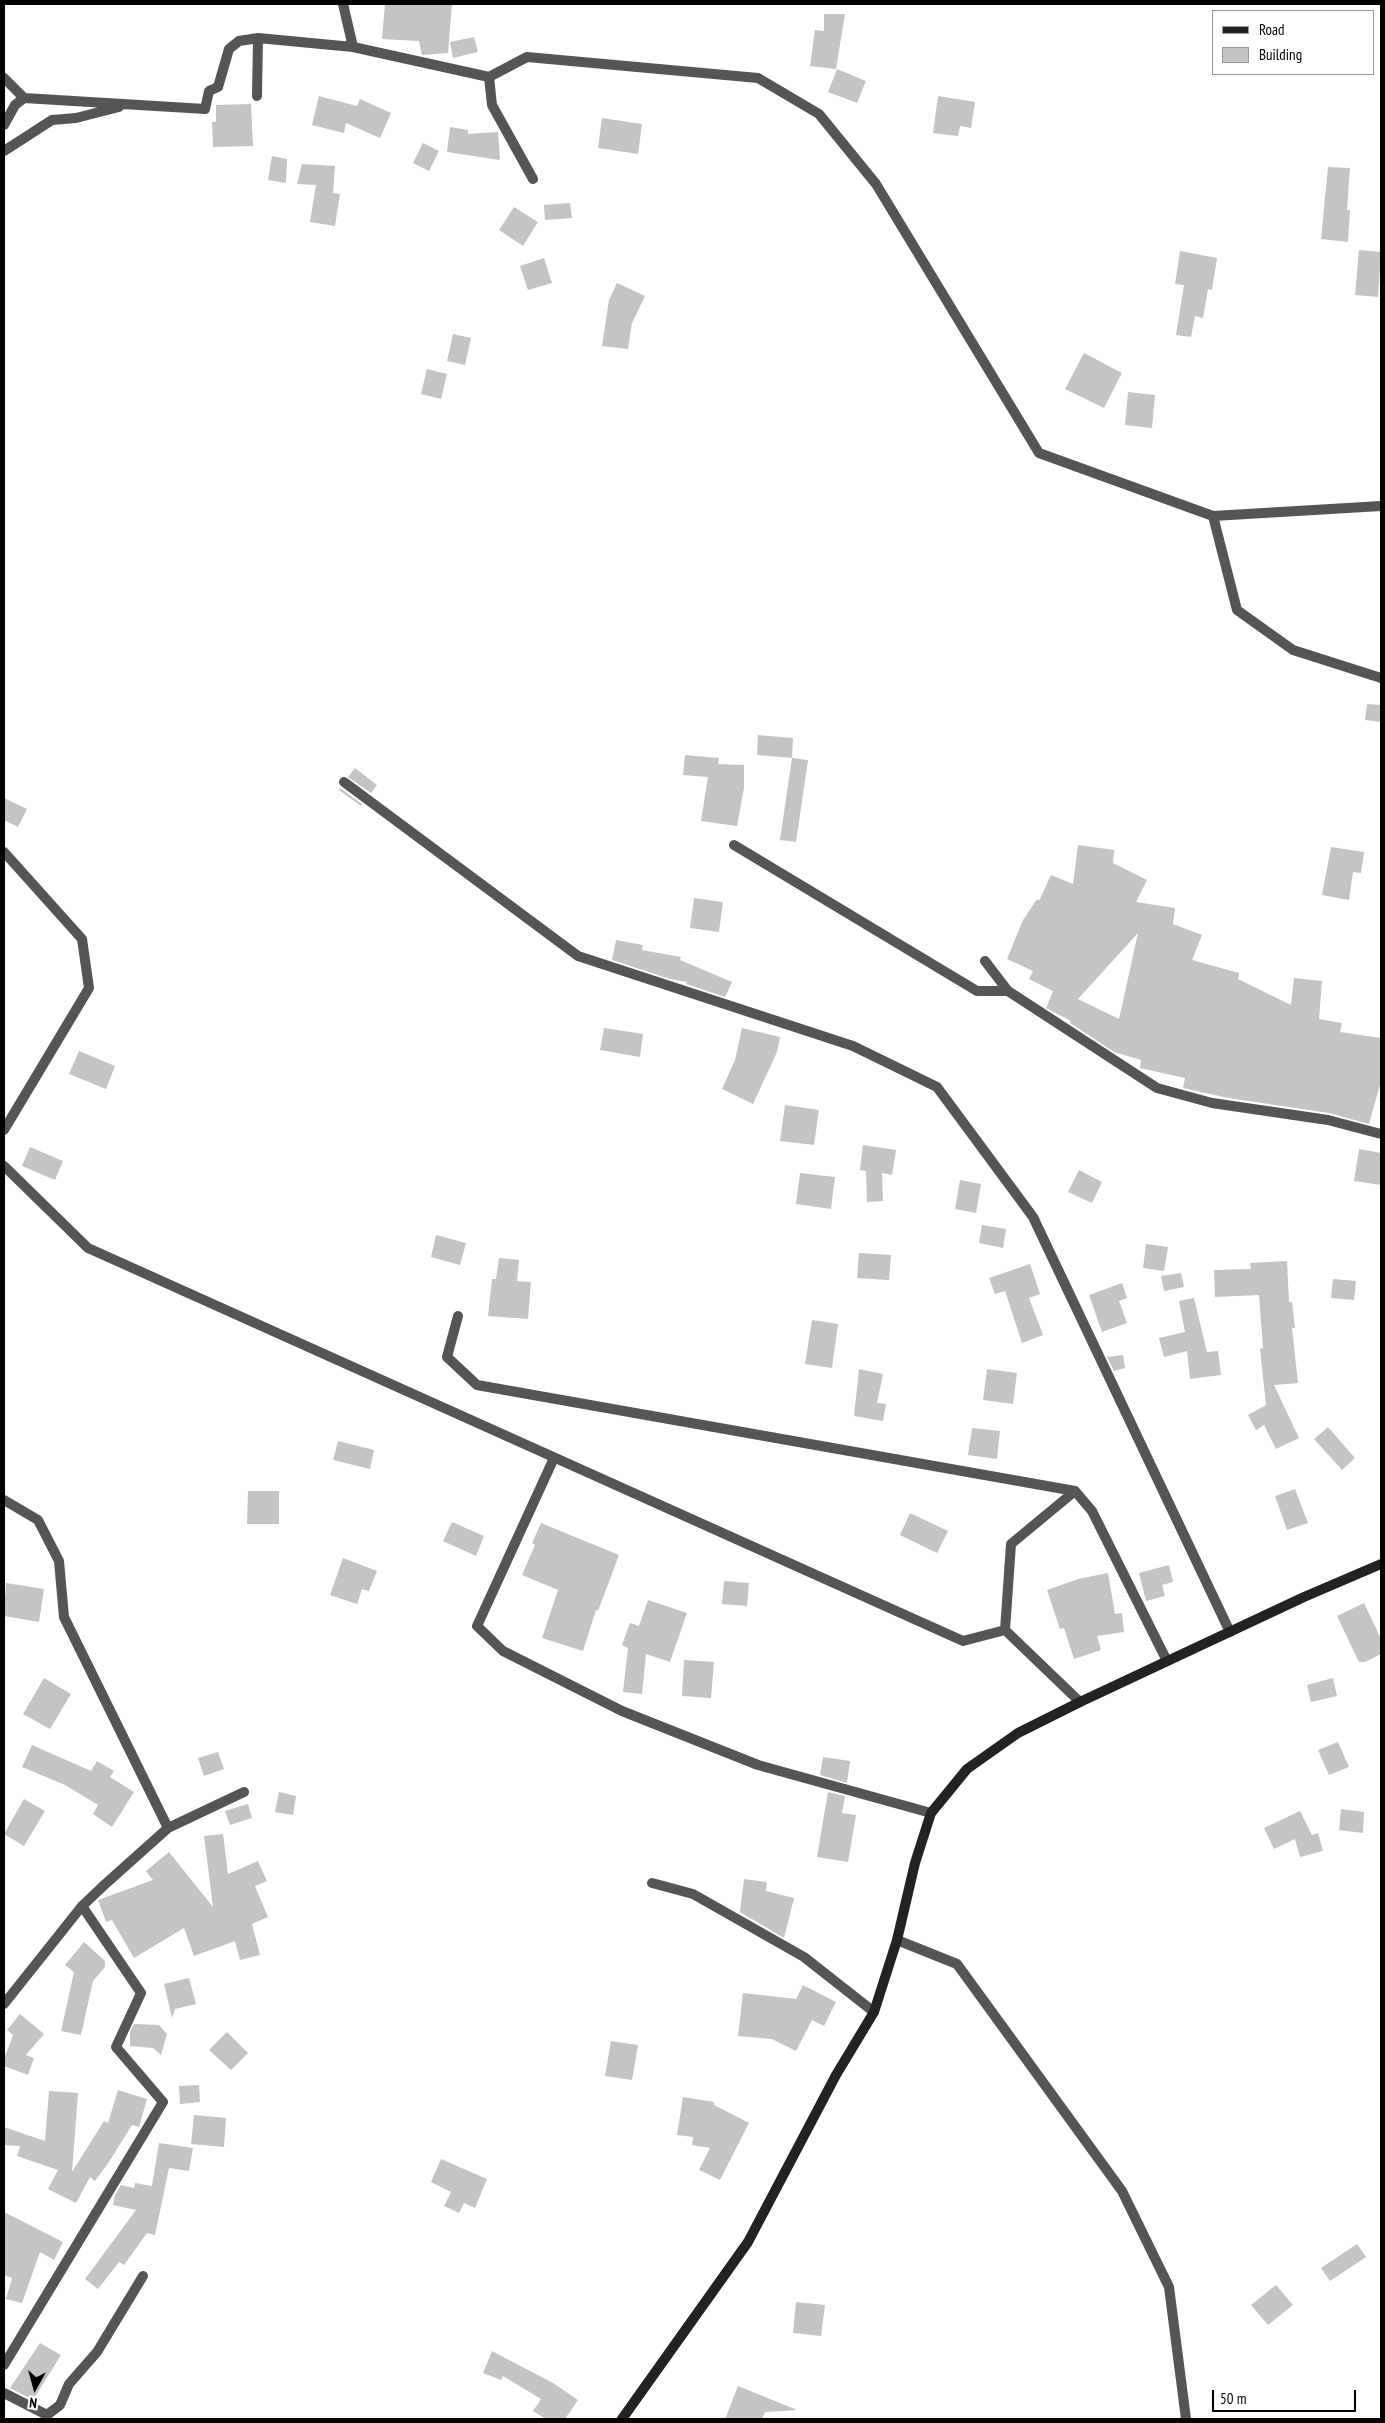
<!DOCTYPE html>
<style>
body{margin:0}
#map{position:relative;width:1385px;height:2423px;overflow:hidden;background:#fff;font-family:"PT Sans Narrow",sans-serif}
canvas{display:block}
.frame{position:absolute;inset:0;border:5px solid #000;pointer-events:none}
.legend{position:absolute;left:1212px;top:10px;width:162px;height:65px;box-sizing:border-box;background:#fff;border:1px solid #999;margin:0;padding:6px 9px;list-style:none;font-size:15px;color:#000}
.legend li{display:flex;align-items:center;gap:10px;height:25px}
.legend b{width:25px;border:1px solid #999}
.north{position:absolute;left:10px;top:2363px;width:50px;height:50px;-webkit-text-stroke:4px #fff;paint-order:stroke;rotate:187deg;font-size:14px;font-weight:700;line-height:20px;text-align:center;color:#000}
.north::after{content:'';display:block;margin:auto;width:18px;height:22px;background:#000;clip-path:polygon(50% 0,100% 100%,50% 72%,0 100%)}
.scale{position:absolute;left:1212px;top:2390px;width:144px;height:22px;box-sizing:border-box;border:2px solid #000;border-top:0;padding-left:6px;font-size:15px;line-height:18px;white-space:nowrap;color:#000;-webkit-text-stroke:4px #fff;paint-order:stroke}
</style>
<div id="map">
<canvas width="1385" height="2423"></canvas>
<div class="frame"></div>
<ul class="legend">
<li><b style="height:6px;background:#222"></b>Road</li>
<li><b style="height:14px;background:#c4c4c4"></b>Building</li>
</ul>
<div class="north">N</div>
<div class="scale">50 m</div>
</div>
<script>
const c = document.querySelector('canvas').getContext('2d');
c.lineJoin = 'round';
function fill(path, color) {
  c.fillStyle = color;
  c.fill(path, 'evenodd');
}
function poly(rows) {
  const path = new Path2D();
  for (const r of rows) {
    path.moveTo(r[0], r[1]);
    for (let i = 2; i < r.length; i += 2) path.lineTo(r[i], r[i + 1]);
  }
  return path;
}
function stroke(path, color, width, dash) {
  c.strokeStyle = color;
  c.lineWidth = width;
  c.lineCap = dash ? 'butt' : 'round';
  c.setLineDash(dash || []);
  c.stroke(path);
}
fill(poly([
 [385,4,452,4,448,53,422,55,419,41,382,39],
 [824,14,845,14,836,69,810,66,815,30,824,31],
 [474,37,478,52,453,58,450,42],
 [837,69,866,81,857,103,828,92],
 [319,96,357,106,360,99,391,113,380,138,346,123,344,133,312,125],
 [938,96,975,102,971,128,960,126,958,136,933,133],
 [251,104,253,146,213,147,212,122,216,122,216,105],
 [602,118,642,124,638,154,598,148],
 [450,127,468,130,468,134,498,132,500,160,447,152],
 [423,143,439,151,429,171,413,163],
 [272,156,287,159,286,183,268,180],
 [302,164,335,166,333,193,340,194,335,226,310,222,316,185,297,184],
 [1328,167,1350,168,1347,210,1350,210,1348,242,1321,239],
 [570,203,572,218,545,220,544,205],
 [514,207,538,222,523,246,499,230],
 [1359,250,1381,252,1378,297,1355,295],
 [1180,251,1217,258,1212,290,1208,289,1203,318,1195,316,1191,337,1176,335,1184,285,1175,284],
 [544,258,552,283,528,290,520,266],
 [617,283,645,296,632,323,628,349,602,346,609,300],
 [453,334,471,338,465,365,447,361],
 [1084,353,1122,373,1104,408,1065,389],
 [427,369,447,374,441,399,421,394],
 [1128,392,1155,395,1152,428,1125,425],
 [1367,704,1381,705,1381,722,1365,720],
 [758,735,793,738,792,758,757,755],
 [685,755,719,758,718,764,744,765,744,788,737,826,701,821,708,777,683,775],
 [792,758,808,760,796,842,780,840],
 [355,768,377,785,371,793,348,777],
 [340,788,362,804,361,806,339,790],
 [4,798,27,809,18,827,4,820],
 [1078,845,1114,850,1113,863,1147,880,1136,902,1175,908,1173,924,1202,935,1192,960,1239,973,1238,979,1291,1005,1294,978,1322,981,1319,1019,1342,1023,1340,1032,1381,1038,1381,1081,1369,1124,1329,1113,1228,1098,1183,1088,1185,1078,1140,1068,1141,1060,1114,1052,1070,1023,1071,1021,1046,1008,1053,991,1029,979,1033,971,1007,959,1023,920,1037,899,1039,901,1051,875,1073,884],
 [1138,933,1119,1019,1078,999],
 [1331,847,1364,852,1361,873,1353,872,1349,900,1322,895],
 [694,898,723,902,719,932,690,928],
 [616,940,643,945,642,950,681,957,680,960,732,982,725,997,686,984,687,982,670,979,612,960],
 [604,1028,643,1034,640,1057,600,1050],
 [742,1028,780,1037,777,1052,753,1104,722,1089,735,1060],
 [79,1051,115,1066,106,1089,69,1074],
 [785,1105,819,1110,814,1145,780,1141],
 [863,1145,896,1150,892,1175,882,1173,883,1201,867,1202,866,1171,860,1170],
 [30,1147,63,1161,55,1180,22,1166],
 [1359,1149,1381,1153,1381,1185,1354,1181],
 [1079,1170,1102,1182,1092,1203,1068,1192],
 [800,1173,835,1177,831,1209,796,1204],
 [960,1180,981,1184,976,1213,955,1209],
 [982,1225,1006,1229,1003,1248,979,1243],
 [436,1235,466,1243,460,1265,431,1257],
 [1146,1244,1168,1247,1164,1271,1143,1268],
 [859,1253,891,1255,889,1280,857,1278],
 [499,1258,519,1260,517,1281,531,1282,528,1319,488,1316,492,1279,496,1279],
 [1287,1261,1289,1302,1292,1302,1295,1328,1292,1328,1298,1383,1274,1385,1299,1438,1276,1449,1264,1425,1256,1430,1248,1415,1266,1405,1260,1349,1263,1348,1259,1295,1215,1297,1214,1270,1251,1269,1250,1263],
 [1030,1264,1040,1294,1029,1298,1043,1335,1022,1343,1005,1291,995,1294,989,1278],
 [1181,1273,1184,1287,1164,1291,1161,1276],
 [1333,1279,1356,1281,1354,1300,1331,1298],
 [1122,1283,1127,1298,1119,1301,1127,1323,1102,1332,1089,1295],
 [1194,1298,1207,1352,1218,1351,1221,1375,1190,1379,1187,1351,1164,1357,1159,1338,1185,1332,1179,1301],
 [812,1320,838,1324,832,1368,805,1364],
 [1123,1355,1125,1368,1114,1371,1107,1357],
 [859,1369,883,1374,877,1403,886,1404,883,1421,854,1416],
 [987,1369,1017,1373,1013,1404,983,1400],
 [1328,1427,1355,1458,1342,1470,1314,1439],
 [972,1428,1000,1431,997,1459,968,1455],
 [338,1441,374,1450,370,1469,333,1460],
 [1295,1489,1308,1523,1287,1530,1275,1496],
 [248,1491,279,1491,279,1524,247,1524],
 [910,1513,948,1531,937,1553,900,1535],
 [452,1522,484,1536,476,1556,443,1541],
 [541,1523,619,1555,598,1611,596,1610,583,1651,542,1638,558,1590,522,1575,535,1545,532,1543],
 [343,1558,377,1571,369,1591,362,1589,357,1604,330,1595],
 [1169,1565,1173,1582,1162,1585,1165,1596,1146,1601,1139,1573],
 [1108,1573,1115,1614,1122,1613,1124,1632,1097,1636,1101,1650,1074,1659,1064,1628,1060,1629,1047,1590,1078,1579],
 [724,1581,749,1583,747,1606,722,1604],
 [6,1583,44,1589,39,1622,4,1616],
 [648,1600,687,1613,670,1662,646,1654,642,1694,623,1692,628,1648,622,1645,630,1623,639,1626],
 [1364,1603,1381,1639,1381,1654,1365,1662,1359,1662,1337,1616],
 [684,1660,714,1662,711,1698,682,1696],
 [44,1678,71,1694,50,1729,23,1714],
 [1333,1678,1337,1696,1311,1702,1307,1685],
 [1338,1742,1349,1767,1329,1775,1318,1750],
 [32,1745,91,1771,97,1761,114,1771,110,1777,134,1792,112,1827,93,1814,98,1805,65,1785,22,1767],
 [218,1752,224,1769,204,1776,198,1758],
 [823,1757,850,1761,847,1783,820,1775],
 [279,1792,296,1796,293,1815,275,1812],
 [828,1792,845,1796,842,1813,856,1815,848,1862,817,1857],
 [24,1799,45,1811,24,1846,4,1834],
 [248,1804,252,1818,230,1825,225,1811],
 [1341,1809,1364,1812,1363,1833,1339,1830],
 [1300,1811,1312,1835,1318,1833,1323,1851,1300,1857,1295,1839,1274,1849,1264,1828],
 [223,1834,228,1874,258,1861,267,1881,255,1886,268,1917,252,1924,260,1955,240,1960,235,1941,194,1956,184,1928,134,1958,112,1920,106,1922,98,1900,153,1880,146,1871,169,1852,213,1907,204,1836],
 [744,1879,767,1882,766,1891,794,1898,784,1938,740,1912],
 [84,1942,105,1961,105,1967,93,1981,81,2035,61,2031,74,1972,65,1965],
 [189,1978,196,2004,175,2009,172,2018,164,1984],
 [803,1985,836,2002,824,2026,812,2020,796,2051,772,2039,738,2036,743,1993,796,1999],
 [20,2014,44,2034,26,2055,34,2058,28,2075,4,2066,4,2059,13,2035,7,2030],
 [134,2024,159,2025,167,2034,161,2055,153,2048,130,2046,130,2032],
 [227,2032,248,2053,231,2070,209,2050],
 [611,2041,638,2045,632,2080,605,2076],
 [199,2085,200,2102,180,2104,179,2086],
 [118,2090,147,2099,139,2127,132,2125,109,2162,95,2181,90,2177,76,2203,48,2189,58,2170,17,2156,20,2146,4,2145,4,2127,45,2141,49,2091,78,2093,72,2172,104,2121,108,2123],
 [683,2097,714,2102,714,2105,749,2123,720,2180,699,2170,710,2148,692,2145,693,2137,677,2135],
 [194,2115,226,2118,224,2147,191,2144],
 [159,2143,193,2148,189,2171,169,2168,155,2235,147,2233,124,2265,119,2262,98,2289,85,2279,136,2210,113,2205,115,2195,121,2185,134,2188,135,2183,152,2186],
 [441,2159,487,2179,475,2208,464,2203,459,2213,444,2206,451,2192,431,2182],
 [4,2212,63,2242,54,2260,40,2252,22,2303,6,2299,12,2278,4,2275],
 [1357,2244,1366,2257,1330,2281,1321,2268],
 [1276,2285,1293,2305,1268,2325,1251,2305],
 [796,2302,825,2305,821,2336,793,2333],
 [40,2343,61,2355,33,2400,10,2388],
 [492,2351,553,2383,578,2400,565,2419,546,2419,533,2411,541,2399,503,2376,501,2380,483,2373],
 [738,2386,797,2410,765,2412,762,2419,725,2419]
]), '#c4c4c4');
stroke(poly([
 [343,4,353,47],
 [489,77,492,105,533,179],
 [4,78,24,98],
 [257,96,258,38,353,47,489,77,527,57,758,78,819,114,876,184,1039,453,1213,516],
 [4,125,15,105,24,98,205,109,209,91,218,87,229,49,239,41,258,38],
 [4,151,52,120,76,118,119,107],
 [1381,506,1213,516,1237,610,1293,650,1381,678],
 [344,782,578,956,853,1046,937,1087,1033,1217,1230,1632],
 [734,845,977,991,1008,991,1157,1088,1212,1103,1328,1120,1381,1134],
 [4,852,82,939,89,988,4,1130],
 [985,961,1008,991],
 [4,1166,88,1248,963,1641,1005,1630,1080,1702],
 [458,1316,447,1357,477,1385,1075,1491,1092,1511,1167,1661],
 [554,1458,477,1626,503,1651,622,1711,758,1765,931,1813],
 [4,1500,38,1520,59,1561,64,1617,168,1828],
 [1005,1630,1011,1544,1075,1491],
 [652,1883,693,1894,804,1957,874,2012],
 [897,1940,957,1964,1122,2191,1169,2287,1186,2419],
 [4,2004,82,1906,102,1887,168,1828,244,1792],
 [4,2365,163,2102,116,2047,141,1993,82,1906],
 [4,2393,47,2415,60,2405,69,2384,97,2352,143,2276]
]), '#555', 10);
stroke(poly([
 [622,2419,748,2242,836,2075,874,2012,897,1940,915,1863,931,1813,967,1769,1018,1733,1080,1702,1304,1597,1381,1564]
]), '#222', 10);
</script>
